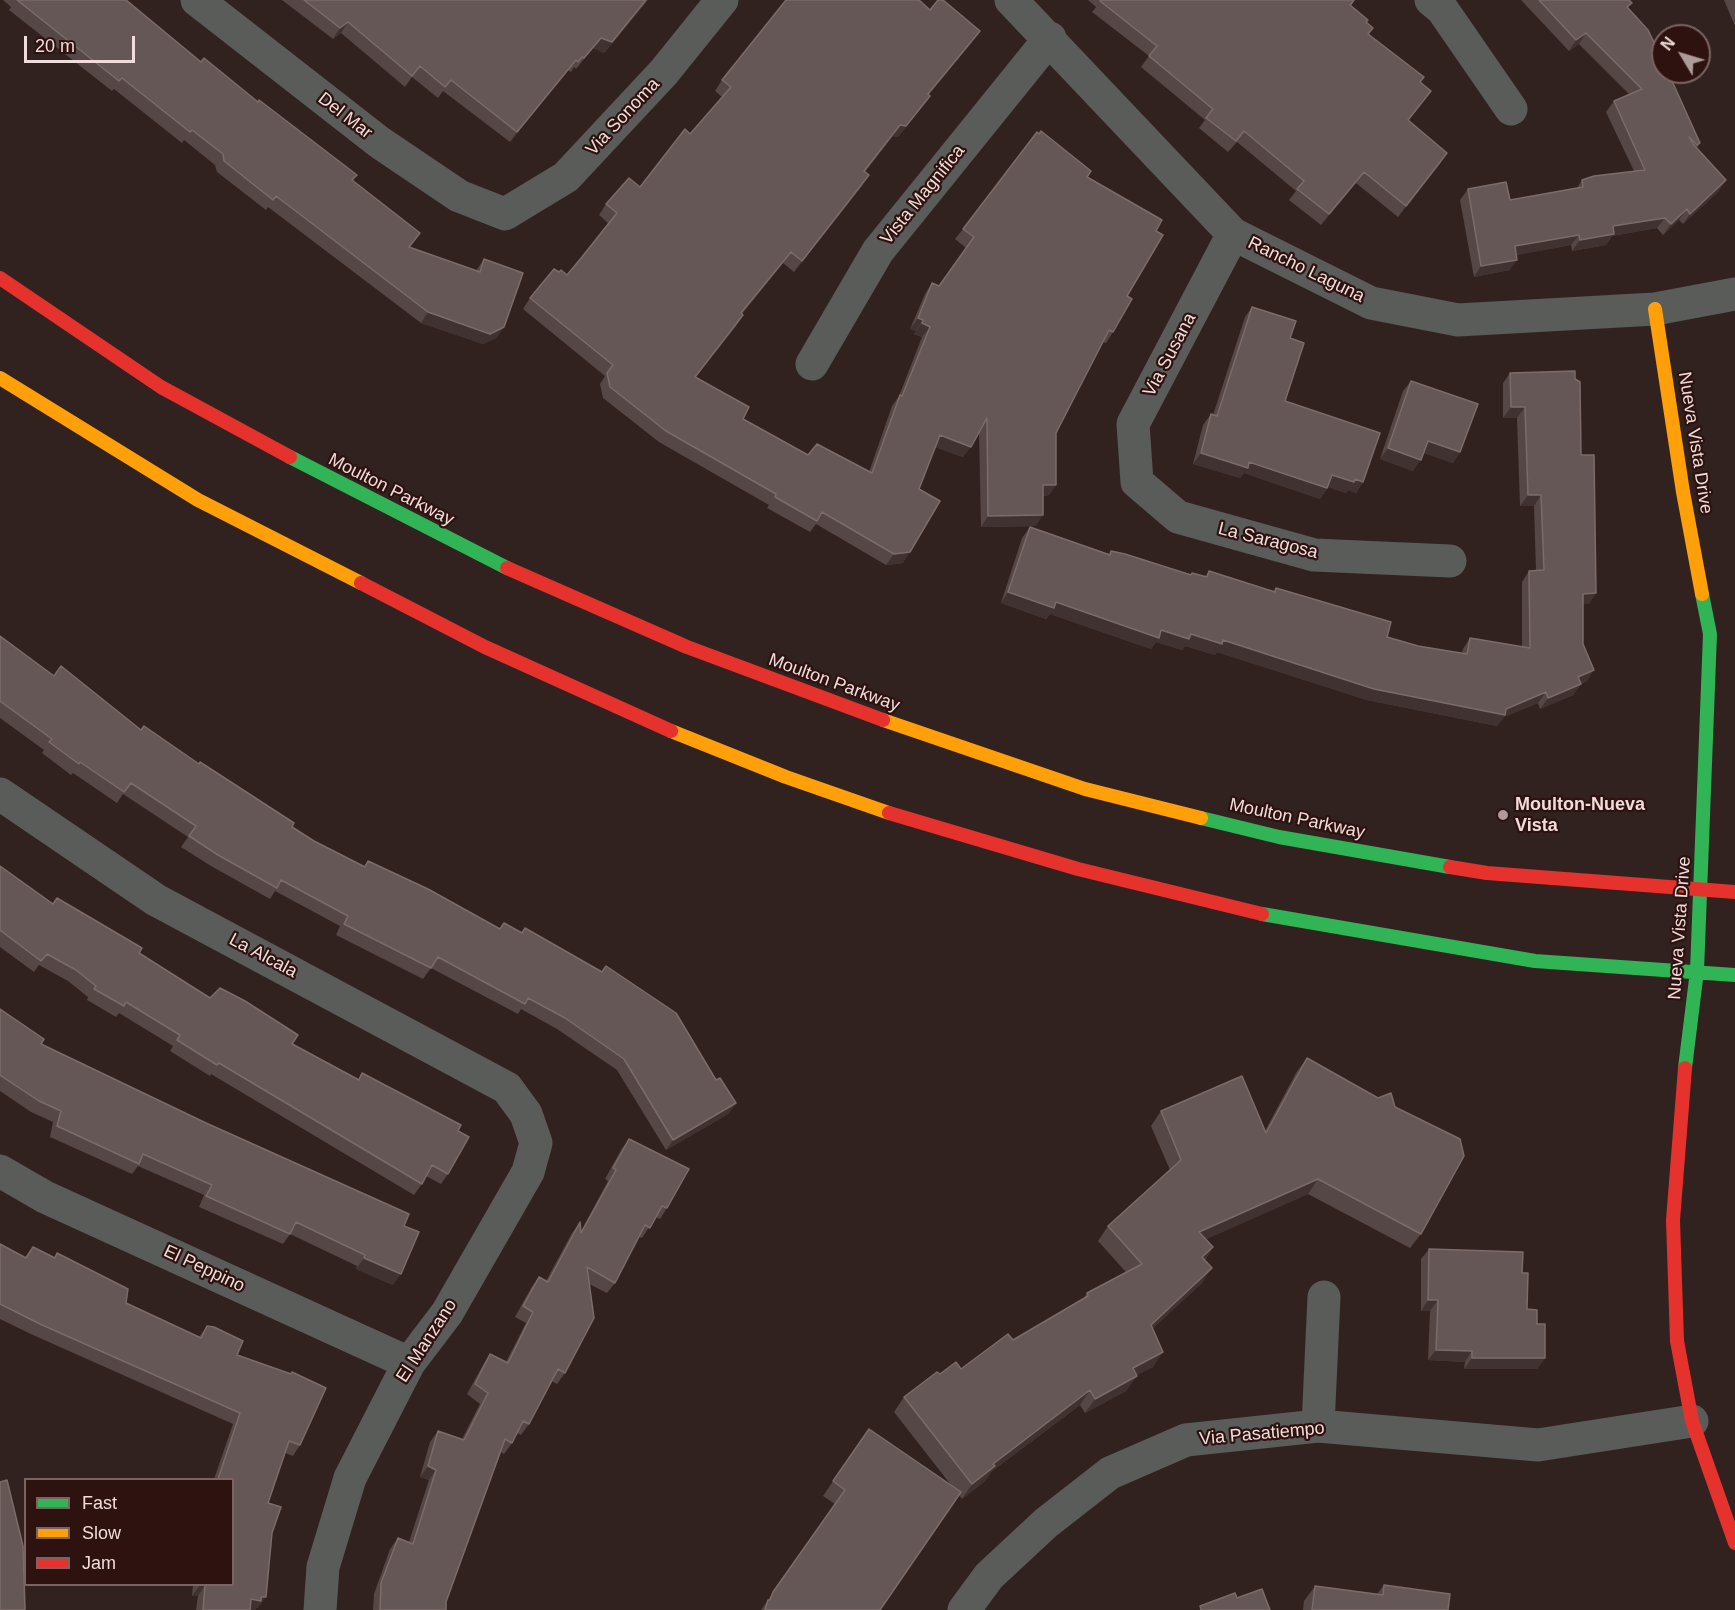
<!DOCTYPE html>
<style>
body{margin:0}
#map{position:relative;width:1735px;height:1610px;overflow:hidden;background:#312220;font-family:Arial,sans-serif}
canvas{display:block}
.legend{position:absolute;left:24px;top:1478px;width:210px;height:108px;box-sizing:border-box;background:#2d1210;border:2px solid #7b6361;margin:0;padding:8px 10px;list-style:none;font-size:18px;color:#f0dcda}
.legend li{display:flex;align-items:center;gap:12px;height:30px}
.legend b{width:30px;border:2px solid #7b6361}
.north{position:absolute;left:1651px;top:24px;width:60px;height:60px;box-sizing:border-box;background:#2d1210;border:2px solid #7b6361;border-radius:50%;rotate:308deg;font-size:16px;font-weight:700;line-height:24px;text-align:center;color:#f0dcda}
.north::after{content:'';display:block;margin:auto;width:21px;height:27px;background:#ad9b99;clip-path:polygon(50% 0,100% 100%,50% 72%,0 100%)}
.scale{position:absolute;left:24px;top:36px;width:111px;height:27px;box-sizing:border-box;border:3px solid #f0dcda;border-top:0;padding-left:8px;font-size:18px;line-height:21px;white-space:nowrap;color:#f0dcda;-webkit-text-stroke:4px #2d1210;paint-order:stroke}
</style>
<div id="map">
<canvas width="1735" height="1610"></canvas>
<ul class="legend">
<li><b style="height:8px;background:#30b455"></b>Fast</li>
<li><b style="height:8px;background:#ff9f0a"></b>Slow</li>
<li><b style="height:8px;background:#e5322d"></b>Jam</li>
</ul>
<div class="north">N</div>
<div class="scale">20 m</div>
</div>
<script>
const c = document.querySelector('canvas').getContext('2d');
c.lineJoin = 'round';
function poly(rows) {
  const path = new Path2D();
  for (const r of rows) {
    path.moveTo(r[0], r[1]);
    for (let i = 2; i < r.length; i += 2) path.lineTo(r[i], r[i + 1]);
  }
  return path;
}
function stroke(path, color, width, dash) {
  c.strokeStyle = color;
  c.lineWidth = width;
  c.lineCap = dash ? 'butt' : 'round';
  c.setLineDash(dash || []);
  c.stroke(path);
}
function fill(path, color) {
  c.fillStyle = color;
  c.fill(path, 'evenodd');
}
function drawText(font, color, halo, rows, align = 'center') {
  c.font = font + ' Arial,sans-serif';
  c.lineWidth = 4.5;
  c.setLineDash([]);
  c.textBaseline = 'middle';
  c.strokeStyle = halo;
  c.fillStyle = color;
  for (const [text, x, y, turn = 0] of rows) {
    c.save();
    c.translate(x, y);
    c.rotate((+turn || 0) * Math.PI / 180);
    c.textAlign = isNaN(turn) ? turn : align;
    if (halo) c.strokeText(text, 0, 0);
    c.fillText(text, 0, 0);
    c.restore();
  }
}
stroke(poly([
 [197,0,379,142,459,196,505,214,566,177,664,72,722,0],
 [1011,0,1233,234,1371,303,1458,320,1655,309,1735,294],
 [1431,0,1442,9,1511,109],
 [1233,234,1133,424,1137,482,1178,517,1314,555,1450,561],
 [812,364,878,251,1050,38],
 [0,794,156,900,507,1088,526,1114,536,1143,528,1172,447,1313,409,1363,350,1478,323,1567,320,1610],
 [0,1171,45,1197,409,1363],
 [1318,1426,1324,1297],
 [964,1610,989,1576,1046,1523,1110,1473,1186,1440,1318,1426,1538,1445,1692,1421]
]), '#5a5c5a', 33);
stroke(poly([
 [290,457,507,568],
 [1201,818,1279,837,1450,867],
 [1262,914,1535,961,1735,975],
 [1685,1068,1697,971,1710,634,1702,594]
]), '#30b455', 14);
stroke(poly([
 [1655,309,1683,492,1702,594],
 [0,378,198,500,361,583],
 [883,720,1085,789,1201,818],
 [671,731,786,777,889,813]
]), '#ff9f0a', 14);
stroke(poly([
 [0,278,161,387,290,457],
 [507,568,687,647,883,720],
 [361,583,485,647,671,731],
 [889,813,1078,869,1262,914],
 [1450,867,1487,873,1735,892],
 [1685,1068,1673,1220,1677,1341,1692,1421,1735,1543]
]), '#e5322d', 14);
fill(poly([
 [3,0,126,0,201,62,352,181,410,248,476,271,484,259,504,327,496,338,483,344,421,323,268,207,266,210,217,172,215,165,184,140,182,143,114,89,112,91,9,10,11,7],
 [282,0,648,0,604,53,593,48,576,69,574,67,571,72,568,70,510,142,443,91,438,98,412,77,405,87,341,33,333,39],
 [1088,0,1355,0,1351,6,1366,22,1369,34,1421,83,1431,91,1408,121,1440,164,1398,217,1356,183,1321,225,1289,200,1296,191,1237,142,1228,152,1199,128,1205,120,1141,67,1149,56,1092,12,1096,7],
 [1521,0,1629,0,1632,3,1628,8,1700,143,1697,148,1719,191,1683,224,1679,220,1663,235,1657,228,1612,236,1606,245,1572,251,1571,245,1516,255,1510,270,1474,277,1460,200,1468,189,1510,200,1577,188,1582,180,1634,171,1606,112,1614,101,1629,94,1579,44,1569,51],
 [1724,0,1735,0,1735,26],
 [930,10,972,42,928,95,930,96,922,106,898,137,893,136,865,172,862,186,794,272,783,263,742,314,736,326,695,378,743,419,808,455,869,472,892,406,899,396,922,337,914,334,916,331,910,329,925,294,932,283,939,286,966,248,955,239,963,229,1087,177,1156,231,1127,296,1113,332,1106,343,1103,342,1056,433,1056,485,1049,495,1043,496,1036,526,981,527,979,431,963,457,935,447,919,489,903,563,886,565,816,524,810,532,767,508,769,505,659,442,603,398,600,384,605,376,523,309,530,298,559,272,567,275,608,223,599,215,606,204,640,187,690,134,722,97,715,91,722,80],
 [1252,307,1290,338,1285,401,1363,482,1356,493,1348,490,1346,493,1328,487,1320,499,1244,473,1240,478,1193,464,1203,425,1211,414,1213,415,1245,317],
 [1510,373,1581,455,1589,604,1583,604,1583,644,1587,681,1581,684,1573,695,1540,709,1538,703,1504,717,1497,726,1367,700,1217,652,1215,655,1185,646,1182,650,1156,642,1151,649,1050,614,1046,619,1001,603,1022,538,1030,527,1109,554,1111,551,1191,575,1192,573,1205,577,1209,571,1273,592,1276,588,1387,637,1418,646,1462,653,1463,649,1470,638,1522,647,1522,582,1529,571,1536,571,1534,506,1520,506,1517,418,1503,418,1503,383],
 [1411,381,1460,452,1453,463,1424,453,1413,471,1380,459,1403,391],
 [0,636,54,676,141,730,199,764,314,841,364,866,368,861,499,929,504,923,716,1080,736,1103,728,1114,666,1150,617,1070,557,1029,521,1009,518,1014,431,968,423,979,336,935,340,926,275,891,270,899,211,866,181,847,188,837,123,794,117,803,73,773,71,775,42,753,44,750,0,718],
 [0,866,53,904,139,953,210,998,358,1079,362,1073,458,1131,448,1174,441,1184,426,1176,422,1184,414,1195,211,1074,210,1076,170,1051,173,1046,119,1013,116,1017,87,1000,88,997,68,981,39,965,34,972,0,947],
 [0,1009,41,1044,404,1226,393,1285,356,1269,357,1266,290,1234,283,1244,199,1207,204,1195,138,1166,132,1174,50,1137,53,1122,31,1112,0,1091],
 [1307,1058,1421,1234,1410,1248,1308,1194,1206,1239,1213,1247,1205,1260,1202,1283,1153,1328,1153,1367,1136,1375,1126,1391,1085,1413,1080,1405,992,1471,985,1481,962,1499,959,1495,880,1610,761,1610,835,1504,823,1496,869,1429,951,1485,894,1412,904,1397,940,1374,961,1369,1013,1340,1083,1299,1087,1293,1126,1272,1098,1241,1108,1226,1170,1170,1151,1126,1161,1111,1265,1131,1296,1073],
 [629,1139,667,1208,660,1219,656,1217,642,1238,639,1237,615,1283,607,1293,589,1284,565,1373,557,1384,552,1381,529,1424,521,1435,517,1433,512,1443,504,1454,501,1452,446,1602,446,1610,373,1610,374,1594,390,1549,398,1538,409,1542,429,1480,420,1477,430,1442,438,1431,462,1439,480,1404,467,1394,483,1365,490,1354,506,1362,526,1323,515,1317,531,1288,539,1277,546,1281,572,1233,580,1222,581,1231,608,1181,605,1179,621,1150],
 [0,1244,25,1257,33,1247,54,1258,57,1253,126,1303,199,1337,207,1326,237,1355,300,1445,293,1456,285,1453,268,1503,272,1533,258,1608,256,1608,255,1610,196,1610,198,1596,192,1596,193,1584,232,1584,232,1479,214,1479,233,1424,33,1335,0,1319],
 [1429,1249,1522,1273,1527,1309,1537,1324,1545,1358,1537,1369,1464,1369,1465,1362,1428,1360,1430,1311,1421,1311,1421,1259],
 [1384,1585,1448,1610,1303,1610,1304,1601,1315,1586,1377,1594]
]), '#554745');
fill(poly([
 [646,0,648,0,604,53,593,48,576,69,601,38],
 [348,22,341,33,333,39,340,28],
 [980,31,972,42,920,105,928,94],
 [1586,33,1579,44,1569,51,1576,40],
 [576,60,568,70,510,142,517,132],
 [930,96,898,137,893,136,857,182,900,125],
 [1447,153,1440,164,1398,217,1406,206],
 [1364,172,1356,183,1321,225,1329,214],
 [869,175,862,186,794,272,802,261],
 [1726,180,1719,191,1683,224,1690,214],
 [1687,209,1679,220,1663,235,1671,224],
 [1665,218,1657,228,1612,236,1606,245,1572,251,1580,240,1613,226],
 [1579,235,1571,245,1507,257,1515,246],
 [791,252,783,263,734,324,741,313],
 [1517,260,1510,270,1474,277,1481,266],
 [428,312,504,327,496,338,483,344,421,323],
 [743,315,736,326,687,388,695,377],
 [918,318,923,320,916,331,910,329],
 [922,323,930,327,922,337,914,334],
 [1511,407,1525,407,1517,418,1503,418],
 [940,435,971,447,963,457,932,446],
 [1428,441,1460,452,1453,463,1420,452],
 [1388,448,1421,460,1413,471,1380,459],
 [1201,453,1249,462,1327,488,1320,499,1244,473,1240,478,1193,464],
 [1332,475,1355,479,1363,482,1356,493,1348,490,1346,493,1324,486],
 [1043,485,1056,485,1049,495,1035,496],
 [1528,495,1541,495,1534,506,1520,506],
 [1043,515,1036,526,981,527,988,516],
 [910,552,903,563,886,565,894,554],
 [1008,592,1056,602,1161,630,1223,640,1506,709,1546,692,1538,703,1504,717,1497,726,1367,700,1217,652,1215,655,1185,646,1182,650,1156,642,1151,649,1050,614,1046,619,1001,603],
 [1596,593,1589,604,1575,604,1583,594],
 [1594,670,1587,681,1571,688,1578,677],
 [1581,684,1573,695,1540,709,1548,698],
 [736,1103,728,1114,666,1150,673,1140],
 [1318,1179,1308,1194,1189,1247,1199,1232],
 [1213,1247,1203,1262,1202,1257],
 [364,1258,401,1274,393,1285,356,1269],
 [1212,1268,1202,1283,1141,1339,1151,1325],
 [1428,1300,1438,1300,1430,1311,1421,1311],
 [1436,1350,1472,1351,1465,1362,1428,1360],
 [1163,1352,1153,1367,1122,1383,1133,1368],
 [1472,1358,1545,1358,1537,1369,1464,1369],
 [1137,1376,1126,1391,1085,1413,1095,1399],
 [1090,1390,1080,1405,992,1471,985,1481,962,1499,972,1484,993,1464],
 [428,1466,436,1470,429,1480,420,1477],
 [200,1585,205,1585,198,1596,192,1596],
 [261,1597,266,1597,258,1608,256,1608,255,1610,243,1610,251,1599]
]), '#3f3230');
const building = poly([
 [17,0,126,0,201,62,204,58,258,102,259,100,357,175,352,180,420,233,409,247,480,272,484,259,523,273,504,327,490,334,428,312,276,196,273,200,224,161,223,154,192,130,190,132,122,78,119,81,17,0],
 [304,0,646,0,612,42,601,38,584,58,582,57,578,62,576,60,517,132,451,80,445,87,420,66,412,76,348,22,340,28,304,0],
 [786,0,919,0,930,10,938,0,943,0,980,31,928,94,930,96,906,126,900,125,864,171,869,175,802,261,791,252,741,313,743,315,695,377,749,407,743,419,808,455,817,444,872,473,900,395,902,396,930,327,922,323,923,320,918,318,932,283,939,286,974,237,963,229,1037,132,1039,134,1041,131,1091,171,1087,177,1162,220,1156,231,1163,235,1127,296,1132,299,1113,332,1109,330,1056,433,1056,485,1043,485,1043,515,988,516,987,418,971,447,940,435,919,489,940,501,910,552,894,554,822,512,817,521,775,497,776,494,666,431,610,387,607,373,613,365,530,298,554,269,559,272,561,270,567,275,582,257,617,213,606,204,629,178,640,187,685,129,690,134,731,87,722,80,786,0],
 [1101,0,1354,0,1350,5,1368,20,1366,22,1373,28,1368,34,1424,77,1420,82,1431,91,1408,120,1447,153,1406,206,1364,172,1329,214,1297,189,1304,181,1244,131,1236,141,1206,118,1213,109,1149,56,1157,46,1100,1,1101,0],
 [1539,0,1629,0,1632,3,1627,7,1648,30,1663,61,1663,72,1668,72,1700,143,1697,145,1689,137,1693,144,1726,180,1690,214,1687,209,1671,224,1665,218,1613,226,1614,234,1580,240,1579,235,1515,246,1517,260,1481,266,1468,189,1506,182,1510,200,1583,187,1582,180,1594,176,1645,170,1614,101,1642,89,1586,33,1576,40,1539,0],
 [1252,307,1296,321,1290,338,1304,343,1285,401,1380,433,1363,482,1355,479,1354,482,1332,475,1327,488,1249,462,1248,468,1201,453,1211,414,1217,416,1252,307],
 [1575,371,1575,379,1580,382,1581,455,1594,455,1596,593,1583,594,1583,644,1594,670,1578,677,1581,684,1548,698,1546,692,1506,709,1505,715,1374,689,1223,640,1222,644,1191,634,1189,639,1161,630,1159,638,1056,602,1054,608,1008,592,1030,527,1110,555,1111,551,1125,554,1191,575,1192,573,1207,577,1209,571,1275,592,1276,588,1391,622,1387,637,1418,646,1467,654,1470,638,1530,648,1529,571,1544,570,1541,495,1528,495,1525,407,1511,407,1510,373,1575,371],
 [1411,381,1478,404,1460,452,1428,441,1421,460,1388,448,1411,381],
 [0,636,54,676,61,666,141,730,144,726,199,764,200,762,294,823,292,827,314,841,365,867,368,861,428,889,500,929,504,923,522,933,525,928,602,972,606,966,676,1013,716,1080,720,1078,736,1103,673,1140,624,1059,565,1018,528,998,525,1004,438,957,431,968,344,924,348,916,281,880,277,888,218,855,189,836,196,826,131,783,124,792,80,762,79,764,49,742,52,739,0,701,0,636],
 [0,866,53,904,57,898,142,948,139,953,210,998,220,988,245,1001,298,1035,292,1044,359,1080,362,1073,461,1125,458,1131,469,1137,448,1174,432,1165,422,1184,219,1063,217,1065,177,1040,180,1035,126,1002,124,1006,94,989,96,986,76,970,47,954,41,961,0,930,0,866],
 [0,1009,44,1039,41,1044,206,1123,409,1214,404,1226,419,1232,401,1274,364,1258,365,1255,296,1222,290,1234,206,1196,212,1185,143,1154,139,1164,57,1126,61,1111,39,1101,0,1075,0,1009],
 [1307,1058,1378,1098,1391,1093,1395,1107,1460,1139,1464,1156,1421,1234,1318,1179,1199,1232,1213,1247,1202,1257,1212,1268,1151,1325,1163,1352,1133,1368,1137,1376,1095,1399,1090,1390,993,1464,995,1466,972,1484,904,1397,937,1372,940,1374,956,1362,961,1369,1008,1334,1013,1340,1088,1296,1087,1293,1142,1264,1108,1226,1181,1160,1161,1111,1242,1076,1266,1133,1307,1058],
 [629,1139,689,1169,667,1208,662,1206,650,1228,645,1225,615,1283,587,1267,594,1318,565,1373,558,1369,529,1424,523,1421,512,1443,505,1439,446,1602,446,1610,380,1610,381,1583,398,1538,413,1544,436,1470,428,1466,438,1431,464,1440,488,1393,475,1384,490,1354,508,1363,533,1312,523,1306,539,1277,548,1282,580,1222,581,1233,616,1170,613,1168,629,1139],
 [0,1244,26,1258,33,1247,55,1258,57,1253,128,1289,126,1303,201,1338,207,1326,214,1327,243,1341,237,1355,291,1374,292,1372,326,1388,300,1445,289,1441,268,1503,281,1507,272,1533,266,1597,261,1597,261,1601,251,1599,250,1610,203,1610,205,1585,200,1585,232,1584,232,1479,218,1479,240,1413,40,1324,0,1304,0,1244],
 [1429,1249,1523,1252,1522,1273,1528,1273,1527,1309,1537,1310,1537,1324,1545,1324,1545,1358,1472,1358,1472,1351,1436,1350,1438,1300,1428,1300,1429,1249],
 [869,1429,961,1492,880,1610,765,1610,768,1600,770,1600,773,1592,845,1490,833,1481,869,1429],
 [7,1480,23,1546,25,1610,0,1610,0,1482,7,1480],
 [1384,1585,1450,1594,1448,1610,1312,1610,1315,1586,1383,1595,1384,1585],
 [1262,1589,1270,1610,1201,1610,1200,1606,1235,1593,1237,1598,1262,1589]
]);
fill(building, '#655755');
stroke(building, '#7b6c6a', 1.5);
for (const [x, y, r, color] of [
 [1503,815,6,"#ad9b99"]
]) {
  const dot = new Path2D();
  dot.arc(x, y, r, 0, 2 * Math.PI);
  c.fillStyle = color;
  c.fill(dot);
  stroke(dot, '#2d1210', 2);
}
drawText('18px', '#f0dcda', '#2d1210', [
 ["Del Mar",345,116,38],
 ["Via Sonoma",623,117,-47],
 ["Vista Magnifica",923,195,-51],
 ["Rancho Laguna",1306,270,26],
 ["Via Susana",1170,355,-62],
 ["Nueva Vista Drive",1695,443,81],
 ["Moulton Parkway",391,490,27],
 ["La Saragosa",1268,541,14],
 ["Moulton Parkway",834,683,20],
 ["Moulton Parkway",1297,819,12],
 ["Nueva Vista Drive",1680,928,-86],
 ["La Alcala",263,956,28],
 ["El Peppino",204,1269,25],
 ["El Manzano",427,1341,-57],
 ["Via Pasatiempo",1262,1434,-5]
]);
drawText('bold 18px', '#f0dcda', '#2d1210', [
 ["Moulton-Nueva",1515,805],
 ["Vista",1515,826]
], 'left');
</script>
